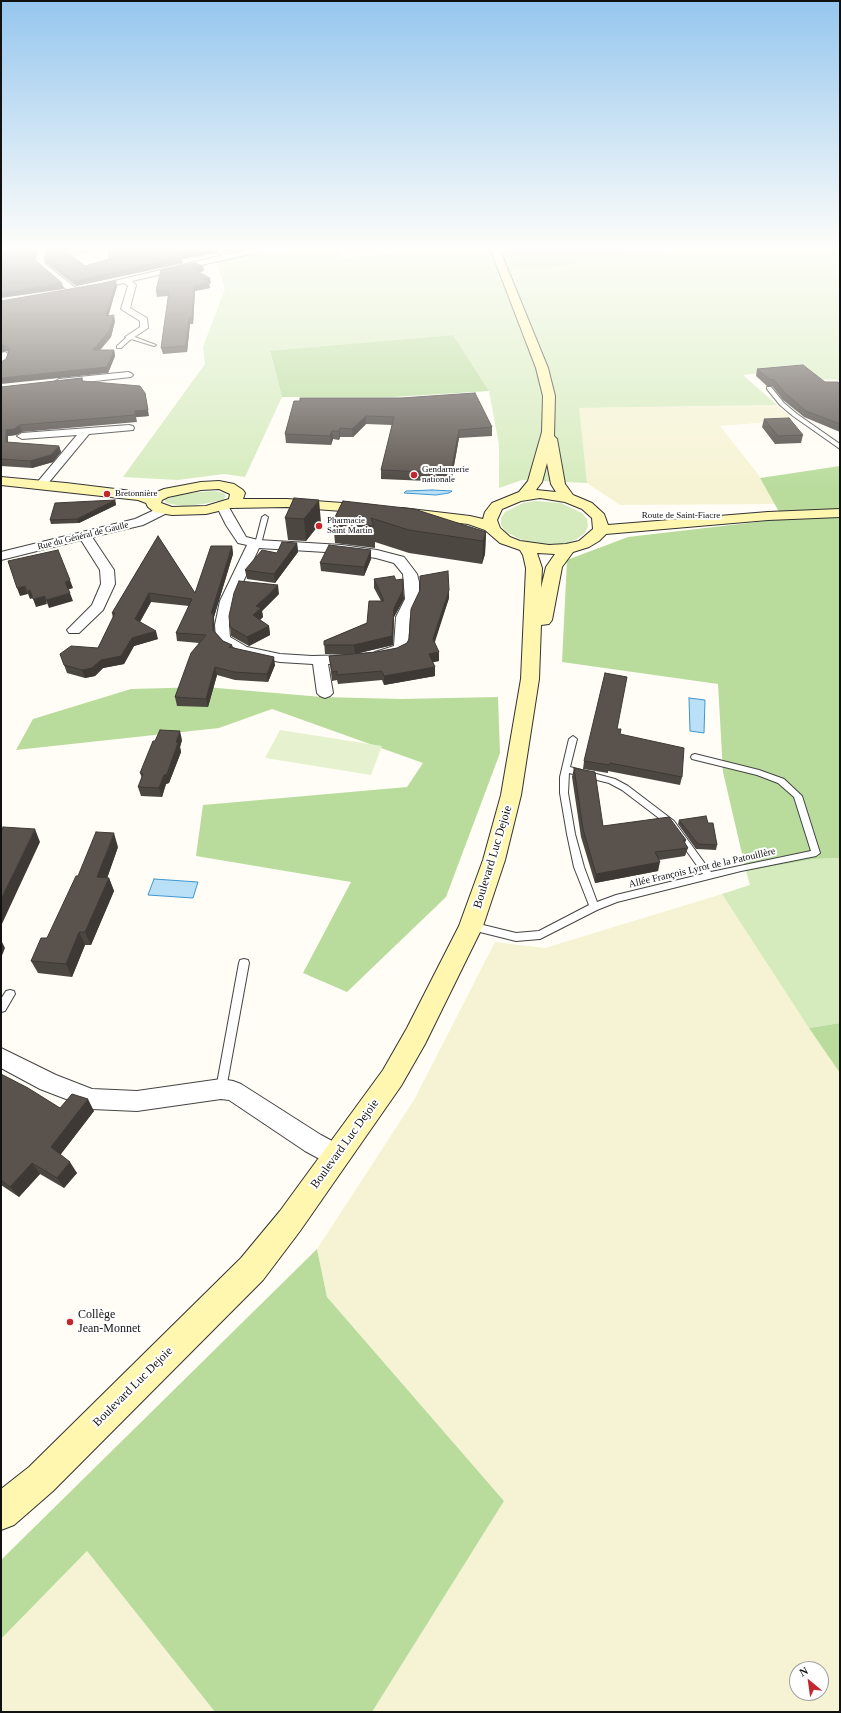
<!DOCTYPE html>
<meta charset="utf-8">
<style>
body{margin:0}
#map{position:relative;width:841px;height:1713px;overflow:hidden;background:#fffdf5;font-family:Georgia,serif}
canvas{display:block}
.frame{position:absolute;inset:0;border:2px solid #111;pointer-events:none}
.north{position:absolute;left:789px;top:1661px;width:40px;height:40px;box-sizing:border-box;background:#fff;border:1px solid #a0a0a0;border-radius:50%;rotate:331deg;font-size:11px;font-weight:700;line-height:16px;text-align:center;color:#111}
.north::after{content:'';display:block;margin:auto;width:14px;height:18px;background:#c4262e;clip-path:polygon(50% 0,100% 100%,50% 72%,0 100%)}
</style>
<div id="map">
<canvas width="841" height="1713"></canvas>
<div class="frame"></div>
<div class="north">N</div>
</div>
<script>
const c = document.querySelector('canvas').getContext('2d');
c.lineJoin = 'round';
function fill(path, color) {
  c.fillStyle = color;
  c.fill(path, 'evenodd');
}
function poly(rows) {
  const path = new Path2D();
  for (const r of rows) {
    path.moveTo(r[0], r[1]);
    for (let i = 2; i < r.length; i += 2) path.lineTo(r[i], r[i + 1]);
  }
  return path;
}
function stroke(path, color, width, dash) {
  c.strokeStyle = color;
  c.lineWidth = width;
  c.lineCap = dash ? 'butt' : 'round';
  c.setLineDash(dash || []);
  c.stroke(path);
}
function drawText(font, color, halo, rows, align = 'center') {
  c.font = font + ' Georgia,serif';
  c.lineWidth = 4;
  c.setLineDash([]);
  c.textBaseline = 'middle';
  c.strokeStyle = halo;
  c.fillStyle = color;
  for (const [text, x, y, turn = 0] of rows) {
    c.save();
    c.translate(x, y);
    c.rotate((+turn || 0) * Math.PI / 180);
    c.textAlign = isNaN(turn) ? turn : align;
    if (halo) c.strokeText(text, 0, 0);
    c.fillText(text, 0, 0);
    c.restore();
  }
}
fill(poly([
 [777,405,794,420,720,426,758,474,775,504,620,505,587,483,578,408],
 [722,894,840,1073,840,1712,372,1712,504,1501,327,1297,317,1249,414,1100,495,942,545,948],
 [797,1669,821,1669,821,1693,797,1693],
 [87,1551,215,1712,1,1712,1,1639]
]), '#f6f3d4');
fill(poly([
 [288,248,337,248,344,258,400,253,399,248,508,248,514,267,552,267,662,252,656,248,840,248,840,380,818,379,802,369,743,375,777,405,579,408,587,483,522,480,499,488,499,445,489,391,453,335,270,352,282,397,245,477,224,474,178,480,123,477,205,364,203,347,225,289,216,261],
 [214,491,224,493,226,496,223,500,203,504,183,506,166,503,165,500,178,494],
 [535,501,561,503,582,513,587,519,588,526,585,533,577,539,567,543,554,545,526,542,506,532,501,525,501,518,505,512,523,503],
 [840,858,840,1023,809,1028,722,894,750,885,746,871,815,859]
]), '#d5ebbd');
fill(poly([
 [43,248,96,248,82,255,40,259],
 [508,248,656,248,663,252,552,267,514,267],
 [453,335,489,391,393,397,282,397,270,351],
 [840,466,840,858,815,859,746,871,723,772,718,684,562,662,567,560,628,537,783,519,760,478],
 [205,687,322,697,401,699,498,697,500,753,446,897,347,992,303,973,351,882,196,856,203,805,407,787,423,763,272,709,219,728,16,750,33,719,131,689],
 [840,1023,840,1073,809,1028],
 [317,1249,327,1297,504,1501,372,1712,215,1712,87,1551,1,1639,1,1560]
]), '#b9dc9c');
fill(poly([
 [280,730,382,746,371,775,265,758]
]), '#e6f2cf');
const water = poly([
 [432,490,452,491,449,493,436,495,404,493,406,491,432,490],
 [689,698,705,700,704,733,690,731,689,698],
 [154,879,198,882,193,898,148,895,154,879]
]);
fill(water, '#b9e0f7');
stroke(water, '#3f96cf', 1);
const lane = poly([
 [213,248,218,248,228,257,225,258,213,248],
 [128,336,132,336,156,345,154,346,131,339,121,348,117,348,117,346,128,336],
 [767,387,771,387,784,403,797,414,840,444,840,449,793,416,780,405,767,389,767,387],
 [265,515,268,517,261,544,256,545,255,544,262,517,265,515],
 [573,736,577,739,570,767,615,779,628,786,674,821,711,872,811,851,794,797,778,783,757,775,692,759,691,757,692,755,695,754,759,770,784,779,802,796,820,853,816,856,741,871,617,902,597,910,540,939,516,941,468,929,466,926,468,923,471,922,516,933,539,931,589,905,574,867,567,834,560,793,560,777,569,739,573,736],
 [569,773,609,783,622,790,668,825,703,874,616,895,597,902,584,867,575,834,568,793,569,773],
 [244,959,248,960,249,963,226,1089,225,1093,221,1094,217,1093,216,1089,239,963,240,960,244,959],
 [10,990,14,991,15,994,5,1011,1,1012,1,999,6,991,10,990]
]);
const street = poly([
 [39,248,47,248,44,260,45,264,77,289,77,293,71,293,39,267,36,260,39,248],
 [258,248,276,248,132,281,136,285,130,308,147,318,148,328,130,340,125,337,140,327,140,321,121,309,128,286,124,283,93,290,89,288,93,286,220,256,258,248],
 [5,352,10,355,6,365,1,368,1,353,5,352],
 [128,372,131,373,133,375,131,377,59,385,54,382,59,379,128,372],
 [129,425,133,426,134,428,133,430,89,434,45,487,41,488,35,485,77,435,22,439,17,436,22,433,129,425],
 [223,503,227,504,246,537,258,540,342,545,377,550,404,557,417,574,419,582,419,599,410,617,408,648,406,651,397,656,380,659,375,658,373,655,375,652,394,646,396,617,405,599,403,574,394,563,376,558,342,553,259,548,234,601,229,625,230,637,247,647,280,654,312,656,353,655,358,656,360,659,358,662,353,663,328,664,333,693,330,696,325,698,320,696,317,693,313,664,280,662,238,654,226,648,216,638,215,625,220,601,247,545,238,543,226,525,217,507,223,503],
 [163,506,167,507,169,510,167,513,143,525,92,537,114,570,115,584,103,610,79,633,69,633,67,630,92,605,101,584,100,570,81,540,1,560,1,552,135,519,163,506],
 [1,1048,56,1075,92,1089,137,1091,221,1079,233,1081,241,1084,321,1135,345,1148,349,1156,345,1164,337,1167,329,1164,305,1151,229,1100,221,1099,137,1111,92,1109,40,1089,1,1068,1,1048]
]);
const secondary = poly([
 [490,248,499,248,548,368,555,396,554,436,557,439,565,484,573,495,592,503,604,514,608,525,768,512,840,509,840,517,768,520,606,534,599,541,589,547,573,552,562,567,552,620,549,624,541,625,539,679,521,795,505,860,483,926,425,1044,401,1086,300,1231,263,1280,53,1491,14,1525,1,1530,1,1489,29,1467,241,1258,280,1211,383,1070,407,1028,459,926,483,860,501,795,521,679,526,568,523,555,520,550,500,543,485,530,468,524,402,516,397,515,395,512,397,509,402,508,470,516,483,519,485,512,492,503,519,492,528,481,542,432,543,396,536,368,490,248],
 [547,463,551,484,556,492,536,490,542,482,547,463],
 [540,498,565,502,582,509,592,518,593,529,579,541,566,544,549,545,520,541,510,537,500,528,497,520,502,509,521,501,540,498],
 [537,553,555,554,546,567,541,588,542,568,537,553],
 [1,477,66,483,140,492,150,495,164,489,201,482,219,481,234,484,243,490,245,493,243,499,287,499,370,505,375,506,377,509,375,512,370,513,287,507,231,508,206,514,172,515,154,512,148,507,146,503,138,500,1,485,1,477],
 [219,489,230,494,229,499,206,506,172,507,161,503,162,500,168,497,201,490,219,489]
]);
stroke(lane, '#444', 2);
stroke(street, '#444', 2);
stroke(secondary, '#333', 2);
fill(lane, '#fff');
fill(street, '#fff');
fill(secondary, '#fff6b0');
fill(poly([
 [221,248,243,248,225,252],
 [217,253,182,259,183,263,76,286,46,263,45,258,85,266],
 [203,266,204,271,199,272,211,283,209,284,210,288,195,291,193,324,190,324,187,352,163,354,161,348,168,296,157,297,156,291],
 [117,286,108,315,115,321,111,337,100,350,114,350,115,356,108,373,6,359,8,352,6,351,1,352,1,301],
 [757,369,825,382,840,384,840,432,804,417,783,400,772,386,767,386,756,376],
 [82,378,83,381,149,416,136,417,137,422,22,432,16,435,8,436,8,442,59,446,61,452,53,462,32,468,1,466,1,387],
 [294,401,492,427,492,436,459,438,451,482,381,479,381,470,392,425,366,424,353,437,340,437,339,440,333,439,331,445,286,443,285,434],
 [764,419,803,435,801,443,775,444,762,427],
 [294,498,321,522,306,541,288,540,285,518],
 [115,500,116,505,79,523,51,524,50,520],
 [343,501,486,532,485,554,482,564,409,553,375,542,375,548,335,543,333,521],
 [158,536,195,593,232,546,233,554,214,617,215,632,223,641,232,645,233,647,275,665,268,682,235,680,217,675,208,707,177,706,175,697,199,643,177,641,176,633,189,606,151,602,140,622,158,639,134,646,124,664,103,668,95,676,85,678,67,673,60,654,98,648,113,618,112,613],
 [297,543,298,552,275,583,247,579,245,570,277,553],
 [371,550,371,559,364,576,321,571,320,563],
 [374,579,404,599,394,617,393,645,355,654,325,654,324,641,367,623,381,601,374,588],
 [279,594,262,611,263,617,260,620,269,626,270,635,249,646,231,636,230,627],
 [449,598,434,642,439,661,433,662,435,667,435,676,384,685,382,680,338,684,337,680,332,681,329,656,376,652,397,648,407,643],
 [617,729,620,734,682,777,680,785,608,771,608,773,583,769,584,761],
 [182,740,180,747,181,752,169,783,166,784,162,797,141,796,138,787,142,778,140,773],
 [574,768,603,826,686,840,685,843,688,848,685,856,659,860,658,871,595,883,581,837,572,777],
 [679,820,708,823,717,845,716,850,696,849,678,824],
 [118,847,107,878,109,878,114,891,91,945,85,945,72,977,38,973,31,961,47,938,78,876],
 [1,1074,60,1108,94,1111,60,1155,77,1173,64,1188,40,1174,19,1197,1,1185]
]), '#4d4742');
fill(poly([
 [35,248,38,248,35,260,33,254],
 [216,248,217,253,182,259,183,263,76,286,75,281,176,255],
 [224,248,243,248,225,252],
 [203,266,204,271,192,274,191,268],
 [210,278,211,283,209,284,210,288,195,291,193,324,192,318,194,286,204,279],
 [116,281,117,286,107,321,106,316],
 [62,283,64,289,1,298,1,293],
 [114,315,115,321,111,337,95,356,93,350],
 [189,318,190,324,187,352,186,346],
 [1,345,4,345,6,351,1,352],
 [114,350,115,356,108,373,1,384,1,378],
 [145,393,149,416,136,417,137,422,135,411],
 [366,416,366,424,353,437,352,429],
 [20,425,22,432,16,435,8,436,8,449,6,442,6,430],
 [340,428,340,437,339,440,339,431],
 [459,430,459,438,451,482,451,473],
 [332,431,333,439,331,445,330,436],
 [59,446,61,452,53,462,32,468,30,461],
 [115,500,116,505,79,523,77,519],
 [319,500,321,522,306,541,304,519],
 [486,532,485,554,482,564,483,541],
 [297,543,298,552,275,583,274,574],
 [232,546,233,554,214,617,214,638,211,614],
 [371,550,371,559,364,576,364,567],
 [403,579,404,599,394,617,393,645,355,654,354,645,394,608],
 [70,580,73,588,67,590,65,582],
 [278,585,279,594,262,611,263,617,255,624,253,615,256,606],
 [25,586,28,594,20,596,17,588],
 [30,590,33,598,30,599,27,591],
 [449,590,449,598,433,648,433,639],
 [70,593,73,601,49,608,46,600],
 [149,593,151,602,137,627,135,619],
 [45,596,47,604,36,607,33,599],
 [269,626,270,635,249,646,247,637],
 [156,631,158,639,134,646,124,664,103,668,95,676,85,678,82,670,101,660,132,638],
 [439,652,439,661,429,663,429,654],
 [274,657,275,665,268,682,267,674],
 [215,667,217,675,208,707,206,699],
 [435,667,435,676,384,685,384,676],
 [180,731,182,740,180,747,181,752,169,783,166,784,162,797,159,788],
 [35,829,40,842,1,926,1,899],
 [114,833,118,847,103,890,97,877],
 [660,862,658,871,595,883,596,874],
 [109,878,114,891,91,945,85,932],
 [79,932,85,945,72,977,66,964],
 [1,940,5,948,1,958],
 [88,1099,94,1111,58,1158,51,1147],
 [70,1162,77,1173,64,1188,57,1178],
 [32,1163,40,1174,19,1197,10,1187]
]), '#3f3936');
const building = poly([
 [1,248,35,248,33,254,35,260,62,283,1,293,1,248],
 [46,248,62,248,85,266,109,259,109,248,214,248,176,255,182,257,75,281,45,258,46,248],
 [195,263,203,266,191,268,210,278,204,279,209,282,194,286,192,318,189,318,186,346,161,348,169,291,156,291,161,270,195,263],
 [116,281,106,316,114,315,109,331,93,350,114,350,107,367,1,378,1,362,6,359,10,349,4,345,1,345,1,301,116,281],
 [803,365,825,382,838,382,840,384,840,424,806,411,785,393,774,380,769,379,757,369,803,365],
 [82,378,82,381,140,386,145,393,148,410,135,411,135,415,20,425,14,429,6,430,6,442,59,446,51,455,30,461,1,459,1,387,82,378],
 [475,393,492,427,459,430,451,473,381,470,394,417,366,416,352,429,340,428,339,431,332,431,330,436,285,434,294,401,300,401,300,398,401,398,475,393],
 [789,418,803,435,778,436,764,419,789,418],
 [294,498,319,500,304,519,285,518,294,498],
 [115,500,77,519,50,520,55,503,115,500],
 [343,501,414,509,486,532,483,541,409,530,371,518,374,526,333,521,343,501],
 [158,536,195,593,211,546,232,546,211,614,213,612,213,630,223,641,232,645,229,647,274,657,267,674,234,672,215,667,206,699,175,697,191,653,206,635,176,633,192,599,149,593,135,619,156,631,132,638,121,656,101,660,92,668,82,670,64,665,60,654,71,646,98,648,115,613,112,613,158,536],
 [282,542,297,543,274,574,245,570,262,550,277,553,282,542],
 [329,545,371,550,364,567,320,563,329,545],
 [58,550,70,580,65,582,70,593,46,600,45,596,33,599,30,590,27,591,25,586,17,588,8,561,58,550],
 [448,571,449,590,433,639,439,652,429,654,435,667,384,676,382,671,337,675,337,671,332,672,329,656,376,652,397,648,407,643,409,639,411,609,420,590,420,576,448,571],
 [394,576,396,580,403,579,403,590,394,608,392,636,354,645,324,645,324,641,367,623,369,601,384,601,374,579,394,576],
 [239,581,278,585,256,606,261,608,253,615,269,626,247,637,230,627,229,616,234,593,239,581],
 [605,673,627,677,617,729,621,729,620,734,684,748,682,777,610,763,609,765,584,761,605,673],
 [160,730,180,731,176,742,178,743,167,774,164,775,159,788,138,787,143,774,140,773,153,741,155,741,160,730],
 [574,768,595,772,603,826,669,817,686,840,683,840,688,848,655,852,660,862,596,874,583,829,574,768],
 [706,816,708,823,713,823,717,845,698,844,679,820,706,816],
 [3,827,35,829,1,899,1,834,3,827],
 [96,832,114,833,97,877,109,878,85,932,79,932,66,964,31,961,41,938,47,938,76,876,78,876,96,832],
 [1,1074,28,1088,60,1108,72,1094,88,1099,51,1147,70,1162,57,1178,32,1163,10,1187,1,1180,1,1074]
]);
fill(building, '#5a524d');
stroke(building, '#3f3936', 1);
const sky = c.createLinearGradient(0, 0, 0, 488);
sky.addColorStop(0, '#95c6ee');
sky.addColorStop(0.51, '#fffefa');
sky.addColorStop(1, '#fffefa00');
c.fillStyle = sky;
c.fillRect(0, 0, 841, 488);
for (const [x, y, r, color] of [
 [414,475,4,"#c4262e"],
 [107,494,4,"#c4262e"],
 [319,526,4,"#c4262e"],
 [70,1322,4,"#c4262e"]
]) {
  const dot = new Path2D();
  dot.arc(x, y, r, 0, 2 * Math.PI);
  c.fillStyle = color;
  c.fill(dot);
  stroke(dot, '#fff', 1.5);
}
drawText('9px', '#111', '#fff', [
 ["Gendarmerie",422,470],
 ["nationale",422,480],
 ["Bretonnière",115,494],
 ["Pharmacie",327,521],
 ["Saint Martin",327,531]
], 'left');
drawText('9px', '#111', '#fff', [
 ["Route de Saint-Fiacre",681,516],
 ["Rue du Général de Gaulle",83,536,-14]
]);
drawText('10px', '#111', '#fff', [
 ["Allée François Lyrot de la Patouillère",702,868,-13]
]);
drawText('12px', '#111', '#fff', [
 ["Boulevard Luc Dejoie",493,857,-73],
 ["Boulevard Luc Dejoie",345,1144,-54],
 ["Boulevard Luc Dejoie",133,1387,-45]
]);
drawText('12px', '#111', '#fff', [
 ["Collège",78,1315],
 ["Jean-Monnet",78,1329]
], 'left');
</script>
